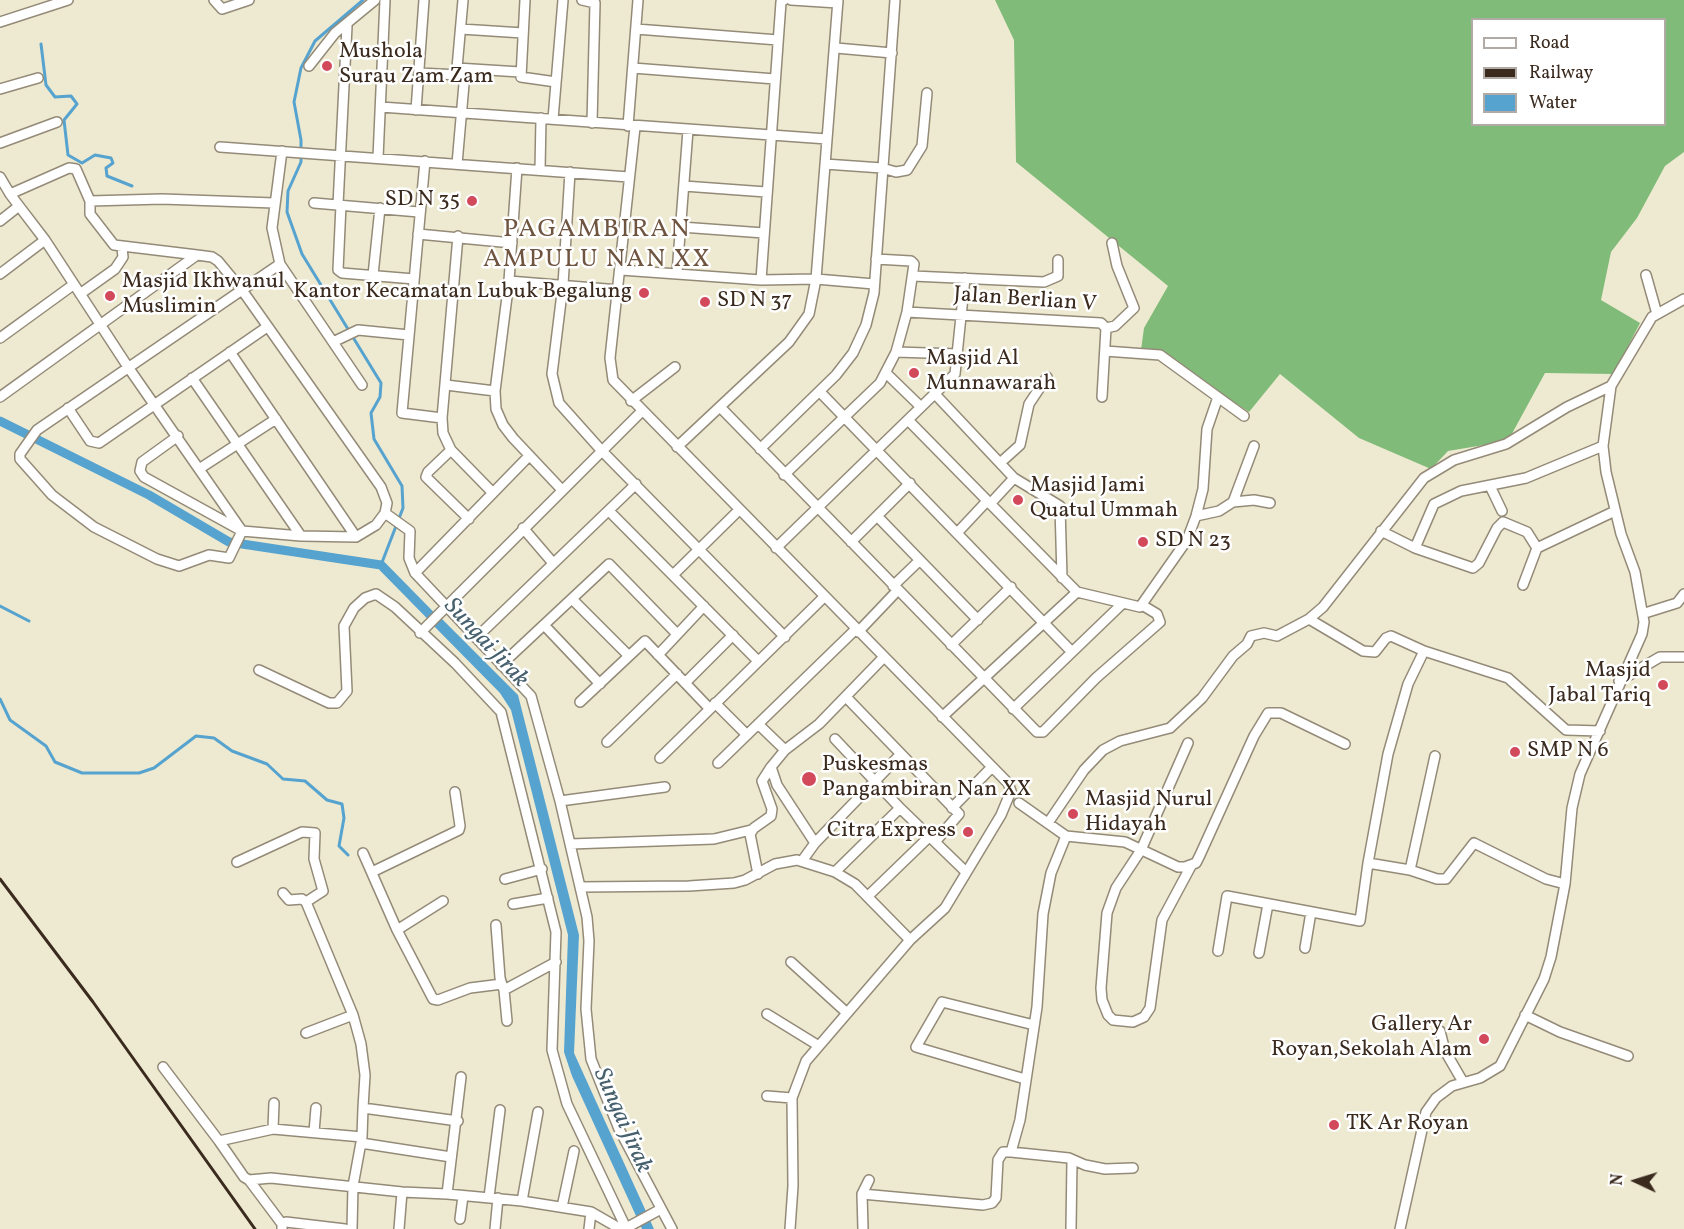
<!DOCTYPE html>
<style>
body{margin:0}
#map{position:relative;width:1684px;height:1229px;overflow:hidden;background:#eeead1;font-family:Vollkorn,serif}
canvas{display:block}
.legend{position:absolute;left:1471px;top:18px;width:195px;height:108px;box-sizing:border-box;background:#fff;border:2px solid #b1aaa5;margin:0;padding:8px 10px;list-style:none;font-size:18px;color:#3b2a1e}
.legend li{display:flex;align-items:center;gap:12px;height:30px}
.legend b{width:30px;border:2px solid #b1aaa5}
.north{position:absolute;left:1606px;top:1151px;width:60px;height:60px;-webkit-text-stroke:4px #fff;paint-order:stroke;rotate:274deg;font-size:16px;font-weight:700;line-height:24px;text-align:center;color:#3b2a1e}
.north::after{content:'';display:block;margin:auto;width:21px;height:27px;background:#3b2a1e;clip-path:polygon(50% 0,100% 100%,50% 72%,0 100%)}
</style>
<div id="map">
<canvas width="1684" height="1229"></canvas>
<ul class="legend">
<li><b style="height:8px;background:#fff"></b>Road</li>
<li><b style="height:8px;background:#3b2a1e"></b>Railway</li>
<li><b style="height:16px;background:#56a3cf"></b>Water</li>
</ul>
<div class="north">N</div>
</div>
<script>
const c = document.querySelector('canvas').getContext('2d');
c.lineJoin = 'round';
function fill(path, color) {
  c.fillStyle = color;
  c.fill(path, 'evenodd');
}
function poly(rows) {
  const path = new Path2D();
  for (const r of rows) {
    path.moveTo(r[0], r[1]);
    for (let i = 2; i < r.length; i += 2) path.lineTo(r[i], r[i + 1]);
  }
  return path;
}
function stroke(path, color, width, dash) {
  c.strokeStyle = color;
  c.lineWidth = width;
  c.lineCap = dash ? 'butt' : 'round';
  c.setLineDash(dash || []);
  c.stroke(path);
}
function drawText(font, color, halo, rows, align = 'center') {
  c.font = font + ' Vollkorn,serif';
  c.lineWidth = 5;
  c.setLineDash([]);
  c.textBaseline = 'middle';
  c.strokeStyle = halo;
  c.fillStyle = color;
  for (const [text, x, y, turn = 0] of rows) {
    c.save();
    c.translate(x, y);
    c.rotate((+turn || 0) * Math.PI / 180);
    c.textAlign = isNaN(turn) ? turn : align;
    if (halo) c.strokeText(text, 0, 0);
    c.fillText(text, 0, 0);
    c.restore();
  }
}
fill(poly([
 [995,0,1684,0,1684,152,1665,166,1637,218,1611,252,1601,300,1640,323,1614,374,1545,373,1508,441,1448,451,1431,469,1359,438,1280,374,1249,412,1158,352,1141,350,1144,328,1168,286,1016,162,1014,40],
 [1472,20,1664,20,1664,124,1472,124]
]), '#80bb79');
fill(poly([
 [435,612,518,695,579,935,574,1053,654,1229,642,1229,572,1076,564,1052,568,935,511,710,500,693,428,620]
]), '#56a3cf');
stroke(poly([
 [363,0,315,41,301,68,294,102,301,140,301,162,288,191,287,212,302,254,381,383,380,397,371,413,374,439,402,486,403,508,381,565],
 [41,44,46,85,55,97,71,96,77,104,64,120,68,155,82,163,95,155,111,158,113,163,106,168,107,176,132,186],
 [0,606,29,621],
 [0,699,10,720,46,746,55,762,82,773,139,773,154,768,196,736,214,738,232,751,267,764,283,779,305,781,327,800,342,804,344,818,339,846,348,855]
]), '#56a3cf', 3);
stroke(poly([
 [0,421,149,495,229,542,381,565,439,624]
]), '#56a3cf', 9);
const street = poly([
 [214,0,222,9,249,0],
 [525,0,521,77,556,82],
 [582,0,595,3,592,123],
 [791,0,838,3],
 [0,22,68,0],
 [461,29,523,33],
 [636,29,778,40],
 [836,48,892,53],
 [309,66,335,33,375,0],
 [457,68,520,72],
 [633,68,775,79],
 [419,73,459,75],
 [0,89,38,78],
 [381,107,827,139],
 [416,110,424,0],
 [553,119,563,0],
 [628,126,638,0],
 [635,127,610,358,613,380,1008,783,1011,791,1001,815,945,908,910,940,806,1061,792,1098,793,1186,790,1229],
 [0,143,57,122],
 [220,147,629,177],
 [282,151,272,228,280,264,362,385],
 [378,158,385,0],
 [425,161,402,413,442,418],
 [457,164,464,84,457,68,463,0],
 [825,164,882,168,896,172,907,170,922,146,927,93],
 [517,168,509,281,495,391,496,409,503,425,513,438,562,490],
 [540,170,541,118],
 [570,172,563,285,552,374,559,403,601,450,785,637],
 [0,177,10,194,19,206,45,240,128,367,242,531,301,536,356,537,376,525,385,513,387,503,381,487,242,290,218,261,212,257,197,255,114,245,90,214,90,201,76,169,69,168,10,194],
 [684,186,766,192],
 [90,201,162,199,274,203],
 [314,203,419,212],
 [338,205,347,26],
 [341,205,338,270,342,273,414,279],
 [0,221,19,206],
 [681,227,764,233],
 [418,234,512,243],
 [458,236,442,418,443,433,451,450,493,493],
 [621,270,761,280,816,279,874,284],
 [677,273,688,130],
 [0,274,45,240],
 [373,275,380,208],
 [1646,275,1657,314],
 [913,276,1044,282,1058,276,1058,260],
 [761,280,781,2,784,0],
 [509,281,619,290],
 [80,294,115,269,123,257,122,248],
 [907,312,1101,323,1106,328,1102,397],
 [1106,328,1115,326,1134,308,1117,266,1112,243],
 [0,338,73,285],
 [333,342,358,330,409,335],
 [1105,351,1160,355,1244,416],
 [230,352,356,537],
 [896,352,958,354],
 [887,374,921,407],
 [192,378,301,536],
 [446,385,495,391],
 [820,392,1072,652],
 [934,393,1014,478,1060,506,1062,578],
 [0,397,197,255],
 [631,401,675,367],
 [68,408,90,441,99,443,267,327],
 [721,408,1037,732,1043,732,1096,678,1160,622,1157,614,1142,605],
 [908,420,1077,592,1140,607,1187,540,1196,516,1203,489,1207,429,1218,397],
 [178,436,142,462,140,471,144,477,242,531,229,558,209,555,179,566,157,559,94,527,52,495,20,459,20,454,37,430,280,264],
 [677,447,789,342,809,314,816,279,838,0],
 [760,449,836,375,853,353,866,325,874,293,895,0],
 [451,450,428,472,426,477,469,519],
 [1000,463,1020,445,1029,404,1047,377],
 [199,469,276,419],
 [784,475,880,383,896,352,907,312,914,264,911,261,876,259],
 [1490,486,1502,511],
 [1233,502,1254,500,1270,503],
 [990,504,1014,478],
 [609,511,758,661],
 [385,513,410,531,409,558,415,573,531,696,560,801,587,917,589,941,586,1009,591,1059,619,1129,672,1229],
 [1196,516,1219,511,1233,502,1254,446],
 [878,517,978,620],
 [523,528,553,563],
 [1381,531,1415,548,1434,504,1461,491,1526,478,1603,446],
 [958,532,987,501],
 [851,542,910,483],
 [776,548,955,374,965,278],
 [1415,548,1473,568,1479,563,1497,528,1503,522,1527,532,1537,548],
 [415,573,529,456],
 [673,575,738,511],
 [1523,585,1537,548,1615,511],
 [893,586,920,560],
 [572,599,629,656],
 [1645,613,1677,603,1684,594],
 [1309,619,1363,651,1375,652,1386,638,1391,636,1424,651],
 [544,625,600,684],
 [858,632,897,591],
 [420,633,641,412],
 [476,638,636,484],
 [951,645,1011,587],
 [658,655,704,606],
 [501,665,609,564,677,634],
 [259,670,329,703,337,703,347,691,344,626,354,608,365,598,376,594,395,607,455,663,501,712,556,932,552,1050,567,1104,626,1228,661,1209],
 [1619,681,1660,657,1684,657],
 [685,683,733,635],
 [846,697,959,814,935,842],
 [580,702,645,641,709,708],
 [715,703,747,735],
 [1013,709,1122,604],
 [942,717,1077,592],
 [758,724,785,750],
 [835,739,900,808,966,872],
 [607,742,677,674],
 [1188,743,1141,850,1116,888,1107,913,1101,988,1102,1000,1108,1015,1113,1020,1133,1022,1144,1017,1150,1008,1162,920,1191,866],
 [1435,756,1410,870,1437,879,1446,879,1474,843,1546,879,1565,884],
 [660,758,823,598],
 [718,763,856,629],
 [560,801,665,787],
 [1019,803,1066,836,1125,842,1178,867,1185,867,1196,863,1200,855,1254,736,1268,713,1281,713,1345,744],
 [952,808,991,768],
 [1048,823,1084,770,1103,750,1120,741,1170,728,1202,698,1233,656,1247,644,1251,636,1264,633,1277,636,1309,619,1323,607,1424,478,1454,460,1506,444,1567,407,1611,386],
 [815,843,901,754],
 [570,844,714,839,751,830],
 [363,853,397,930,433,999,438,1000,470,988,502,984],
 [802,861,815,843,777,785,771,767,785,750,819,724,883,658],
 [237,862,302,832,315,833,314,859,323,891,306,902,353,1015,361,1044,365,1075,363,1108,458,1121],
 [1368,863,1388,754,1408,684,1424,651,1508,678,1566,730,1600,731],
 [372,872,459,830,460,826,455,792],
 [835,872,900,808],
 [758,874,750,834,754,828,771,816,772,809,762,781,771,767],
 [505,879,542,869],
 [580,887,689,886,734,883,745,880,775,864,797,860,835,872,855,884,910,940],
 [283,893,289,900,302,899,306,902],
 [868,896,929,837],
 [513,904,548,898],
 [496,925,500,978,503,988],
 [397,930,443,901],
 [1305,948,1311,912],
 [1218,951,1227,896,1360,921,1368,863,1410,870],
 [1259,953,1268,904],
 [791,962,847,1013],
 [767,1014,819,1046],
 [1525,1015,1560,1032,1628,1056],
 [507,1021,504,990,556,962],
 [1440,1031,1445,1051,1463,1082],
 [306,1033,353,1015],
 [163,1067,219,1141,273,1129,362,1137],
 [461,1077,447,1194,522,1201,591,1212,617,1227,627,1229],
 [1025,1079,916,1047,942,1002,1034,1025],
 [767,1096,792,1098],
 [273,1129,274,1103],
 [314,1132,316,1108],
 [219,1141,244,1177,249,1180,271,1178,402,1192,447,1194],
 [361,1143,451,1157],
 [1011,1152,1069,1158,1085,1165,1105,1169,1133,1168],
 [249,1180,282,1224],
 [862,1194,869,1180],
 [489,1197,500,1110],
 [522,1201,538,1112],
 [562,1207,574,1151],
 [460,1219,463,1196],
 [282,1229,282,1224,286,1222,345,1229],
 [352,1229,353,1186,362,1137,363,1108],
 [399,1229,402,1192],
 [495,1229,498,1198],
 [589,1229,591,1212],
 [863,1229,862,1194,983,1205,992,1203,996,1198,998,1160,1003,1152,1011,1152,1020,1120,1037,1007,1043,914,1051,873,1066,836],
 [1071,1229,1072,1160],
 [1400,1229,1426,1112,1436,1098,1452,1086,1480,1078,1500,1066,1544,979,1551,957,1565,884,1572,808,1580,774,1642,634,1644,622,1635,572,1621,534,1606,472,1603,446,1611,386,1652,317,1684,299]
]);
stroke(street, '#948a78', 12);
stroke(street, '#fff', 9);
stroke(poly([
 [0,879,93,1002,255,1229]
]), '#3b2a1e', 3);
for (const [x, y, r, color] of [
 [327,66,6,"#d1495b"],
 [472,201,6,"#d1495b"],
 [644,293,6,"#d1495b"],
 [110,296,6,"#d1495b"],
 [705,302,6,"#d1495b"],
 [914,373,6,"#d1495b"],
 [1018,500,6,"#d1495b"],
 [1143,542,6,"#d1495b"],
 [1663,685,6,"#d1495b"],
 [1515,752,6,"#d1495b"],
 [809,779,8,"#d1495b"],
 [1073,814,6,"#d1495b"],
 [968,832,6,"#d1495b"],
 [1484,1039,6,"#d1495b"],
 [1334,1125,6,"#d1495b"]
]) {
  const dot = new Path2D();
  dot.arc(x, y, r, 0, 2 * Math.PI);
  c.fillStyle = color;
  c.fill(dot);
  stroke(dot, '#fff', 2);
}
drawText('22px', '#3b2a1e', '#fff', [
 ["Mushola",339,53],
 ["Surau Zam Zam",339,78],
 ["SD N 35",460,201,"right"],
 ["Masjid Ikhwanul",122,283],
 ["Muslimin",122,308],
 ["Kantor Kecamatan Lubuk Begalung",632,293,"right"],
 ["SD N 37",717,302],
 ["Masjid Al",926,360],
 ["Munnawarah",926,385],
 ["Masjid Jami",1030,487],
 ["Quatul Ummah",1030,512],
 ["SD N 23",1155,542],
 ["Masjid",1651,672,"right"],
 ["Jabal Tariq",1651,697,"right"],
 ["SMP N 6",1527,752],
 ["Puskesmas",822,766],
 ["Pangambiran Nan XX",822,791],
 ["Masjid Nurul",1085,801],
 ["Hidayah",1085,826],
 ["Citra Express",956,832,"right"],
 ["Gallery Ar",1472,1026,"right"],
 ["Royan,Sekolah Alam",1472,1051,"right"],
 ["TK Ar Royan",1346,1125]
], 'left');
drawText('22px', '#3b2a1e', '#fff', [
 ["Jalan Berlian V",1025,301,4]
]);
drawText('italic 24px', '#47606e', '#fff', [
 ["Sungai Jirak",485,644,47],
 ["Sungai Jirak",621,1121,66]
]);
c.letterSpacing = '1.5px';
drawText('26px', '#6f5440', '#fff', [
 ["PAGAMBIRAN",597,231],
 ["AMPULU NAN XX",597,261]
]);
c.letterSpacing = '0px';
</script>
